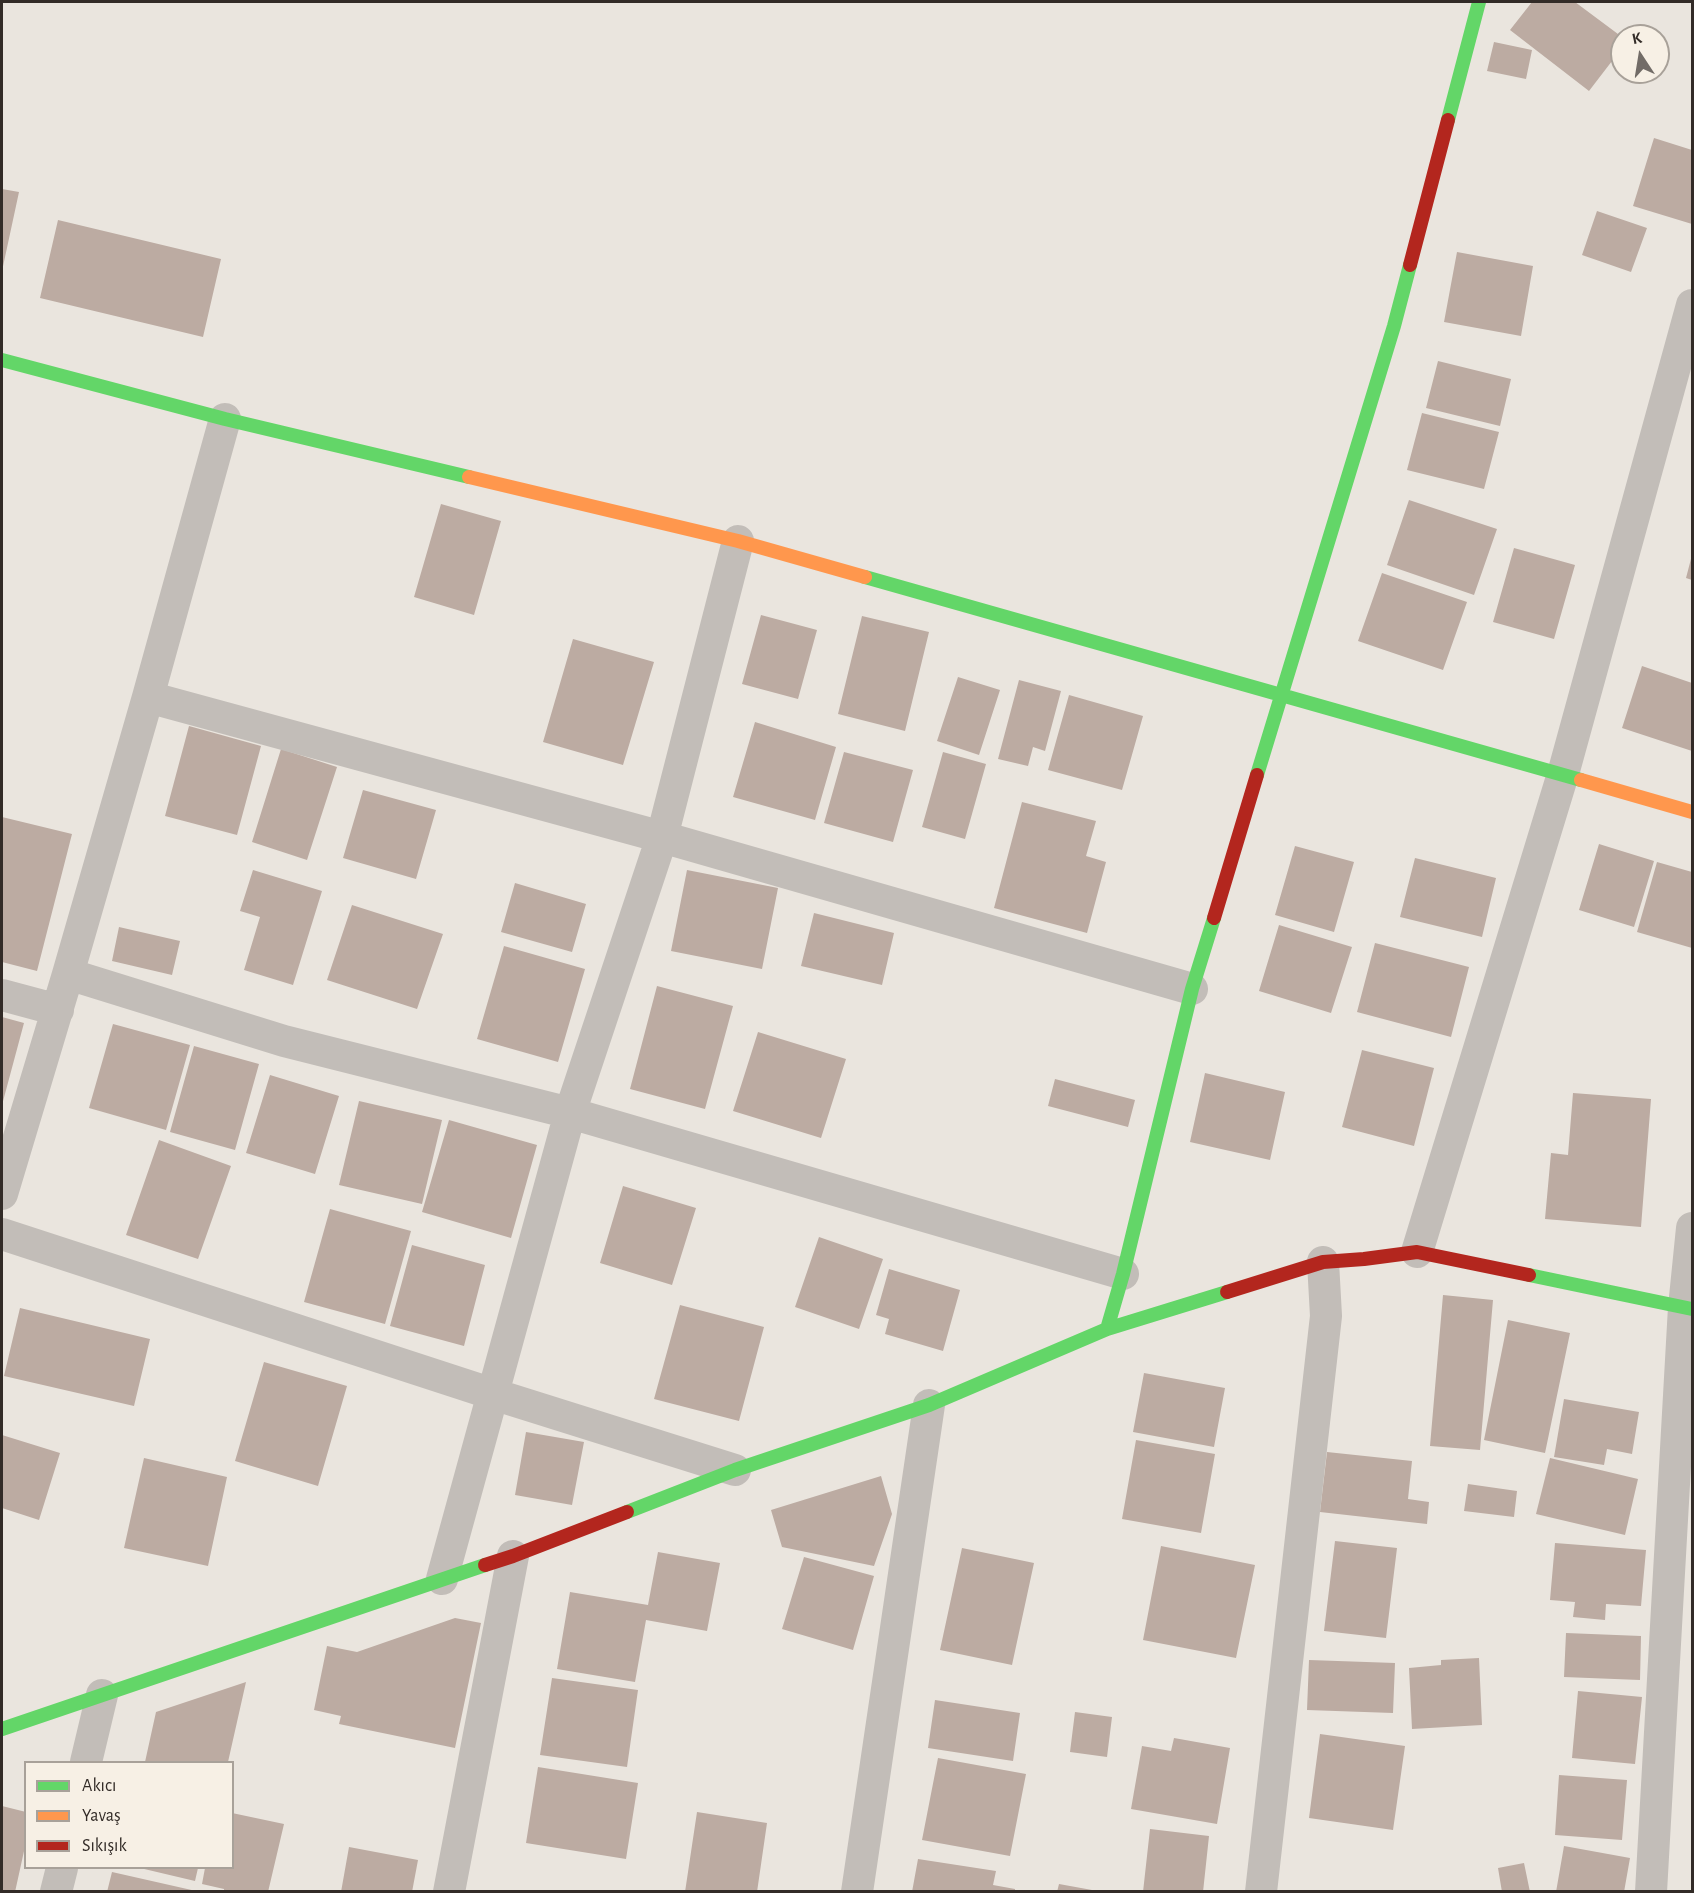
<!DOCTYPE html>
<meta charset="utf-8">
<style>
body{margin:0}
#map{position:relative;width:1694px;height:1893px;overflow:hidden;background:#eae5de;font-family:"Alegreya Sans",sans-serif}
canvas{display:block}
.frame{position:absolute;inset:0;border:3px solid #322b27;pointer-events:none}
.legend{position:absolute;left:24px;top:1761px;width:210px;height:108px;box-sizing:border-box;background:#f7f0e5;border:2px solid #a8a199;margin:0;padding:8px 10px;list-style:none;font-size:18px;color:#322b27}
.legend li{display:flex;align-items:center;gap:12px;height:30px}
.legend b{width:30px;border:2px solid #a8a199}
.north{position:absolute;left:1610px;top:24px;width:60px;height:60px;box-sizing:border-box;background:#f7f0e5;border:2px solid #a8a199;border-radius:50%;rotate:348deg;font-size:16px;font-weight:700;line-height:24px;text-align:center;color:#322b27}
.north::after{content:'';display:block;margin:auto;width:21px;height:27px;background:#726c67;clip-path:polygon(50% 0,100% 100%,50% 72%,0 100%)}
</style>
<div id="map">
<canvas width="1694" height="1893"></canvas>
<div class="frame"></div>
<ul class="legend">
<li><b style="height:8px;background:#63d668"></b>Akıcı</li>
<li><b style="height:8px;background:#ff974d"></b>Yavaş</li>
<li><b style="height:8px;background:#b3261e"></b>Sıkışık</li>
</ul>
<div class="north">K</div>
</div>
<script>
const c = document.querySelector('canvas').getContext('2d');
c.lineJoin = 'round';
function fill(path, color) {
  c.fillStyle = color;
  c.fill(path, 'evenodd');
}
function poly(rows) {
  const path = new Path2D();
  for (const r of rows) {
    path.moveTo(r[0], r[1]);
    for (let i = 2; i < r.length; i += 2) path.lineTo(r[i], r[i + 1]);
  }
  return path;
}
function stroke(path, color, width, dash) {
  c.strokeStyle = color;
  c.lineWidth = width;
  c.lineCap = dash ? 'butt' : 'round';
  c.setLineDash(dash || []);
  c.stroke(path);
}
fill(poly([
 [1532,2,1575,2,1622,37,1622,48,1589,91,1510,30],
 [1494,42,1532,50,1526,79,1487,71],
 [1654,138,1692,150,1692,224,1633,206],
 [2,189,19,192,2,271],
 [1597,211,1647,228,1631,272,1582,255],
 [58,220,221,259,203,337,40,298],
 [1457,252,1533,266,1521,336,1444,322],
 [1438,361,1511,379,1500,426,1426,408],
 [1422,413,1499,432,1484,489,1407,470],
 [1409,500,1497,529,1474,595,1387,565],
 [441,504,501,521,474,615,414,597],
 [1514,548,1575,565,1554,639,1493,622],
 [1692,555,1692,580,1686,578],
 [1382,573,1467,602,1443,670,1358,641],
 [761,615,817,630,798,699,742,684],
 [862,616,929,632,905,731,838,714],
 [573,639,654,662,623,765,543,742],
 [1642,666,1692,683,1692,751,1622,728],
 [958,677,1000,690,979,755,937,741],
 [1019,680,1061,691,1045,751,1033,747,1028,766,998,759],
 [1069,695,1143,716,1122,790,1048,770],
 [755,722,836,747,815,820,733,797],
 [189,726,261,746,237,835,165,816],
 [281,749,337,767,307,860,252,842],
 [844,752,913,770,893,842,824,823],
 [943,752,986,764,965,839,922,827],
 [363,790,436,810,416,879,343,858],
 [1022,802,1096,821,1086,856,1106,862,1087,933,994,908],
 [2,817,72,834,37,971,2,962],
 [1599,844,1654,861,1634,927,1579,910],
 [1295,846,1354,862,1334,932,1275,915],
 [1415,858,1496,878,1482,937,1400,917],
 [1657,862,1692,872,1692,948,1637,932],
 [253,870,322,891,293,985,244,970,260,917,240,911],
 [687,870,778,888,762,969,671,951],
 [515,883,586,904,572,952,501,932],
 [352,905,443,934,417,1009,327,980],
 [814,913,894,933,882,985,801,966],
 [1279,925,1352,947,1331,1013,1259,991],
 [119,927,180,941,172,975,112,961],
 [1375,943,1469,967,1451,1037,1357,1012],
 [504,946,585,969,558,1062,477,1039],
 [657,986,733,1006,705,1109,630,1089],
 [2,1017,24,1023,2,1105],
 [113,1024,190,1045,166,1130,89,1108],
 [758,1032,846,1059,821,1138,733,1111],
 [194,1046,259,1064,235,1150,170,1132],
 [1362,1050,1434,1068,1414,1146,1342,1127],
 [1205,1073,1285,1092,1270,1160,1190,1142],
 [270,1075,339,1096,315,1174,246,1153],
 [1055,1079,1135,1100,1128,1127,1048,1106],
 [1573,1093,1651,1099,1641,1227,1545,1219,1551,1153,1568,1155],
 [359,1101,442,1120,422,1204,339,1185],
 [449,1120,537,1145,511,1238,422,1212],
 [159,1140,231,1166,198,1259,126,1235],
 [623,1186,696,1208,672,1285,600,1263],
 [330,1209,411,1231,385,1324,304,1302],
 [819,1237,883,1259,859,1329,795,1307],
 [412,1245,485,1265,464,1346,390,1326],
 [889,1269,960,1290,943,1351,885,1334,889,1319,876,1315],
 [1443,1295,1493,1300,1480,1450,1430,1446],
 [680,1305,764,1327,739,1421,654,1399],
 [20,1308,150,1339,134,1406,4,1376],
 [1508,1320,1570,1333,1545,1453,1484,1440],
 [264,1362,347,1386,318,1486,235,1461],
 [1144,1373,1225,1388,1214,1447,1133,1432],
 [1564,1399,1639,1412,1632,1454,1607,1449,1604,1465,1554,1457],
 [526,1432,584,1442,572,1505,515,1495],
 [2,1435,60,1453,39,1520,2,1508],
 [1136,1440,1215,1454,1201,1533,1122,1519],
 [1327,1452,1412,1461,1408,1499,1429,1502,1427,1524,1320,1512],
 [144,1458,227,1477,208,1566,124,1548],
 [1550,1458,1638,1479,1625,1535,1536,1514],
 [881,1476,892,1514,874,1566,782,1547,771,1510],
 [1468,1484,1517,1491,1514,1517,1464,1511],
 [1335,1541,1397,1548,1386,1638,1324,1631],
 [1555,1543,1646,1550,1641,1606,1606,1604,1605,1620,1573,1617,1575,1602,1550,1600],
 [1161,1546,1255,1565,1236,1658,1143,1640],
 [962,1548,1034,1563,1012,1665,940,1650],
 [658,1552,720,1563,707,1631,646,1620,635,1682,557,1669,570,1592,648,1605],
 [804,1557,874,1576,853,1650,782,1629],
 [455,1618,481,1623,455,1748,339,1724,341,1716,314,1710,327,1646,357,1652],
 [1566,1633,1641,1636,1640,1680,1564,1677],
 [1479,1658,1482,1725,1412,1729,1409,1668,1441,1665,1441,1660],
 [1309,1660,1395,1663,1393,1713,1307,1710],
 [552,1678,638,1690,627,1767,540,1755],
 [246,1682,228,1762,145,1762,156,1712],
 [1578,1691,1642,1697,1635,1764,1572,1758],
 [935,1700,1020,1713,1013,1761,928,1748],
 [1075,1712,1112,1717,1107,1757,1070,1752],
 [1320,1734,1405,1746,1393,1830,1309,1818],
 [1174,1738,1230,1748,1217,1824,1131,1809,1142,1746,1171,1751],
 [938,1758,1026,1774,1010,1856,922,1840],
 [538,1767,638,1783,626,1859,526,1843],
 [1559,1775,1627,1780,1622,1840,1555,1835],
 [2,1806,26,1812,26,1842,15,1892,2,1892],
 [697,1812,767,1823,757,1892,685,1892],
 [232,1813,284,1824,268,1892,224,1892,224,1889,202,1884,205,1868,232,1868],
 [1150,1829,1209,1836,1203,1892,1143,1892],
 [1564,1846,1630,1858,1624,1892,1556,1892],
 [349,1847,418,1860,412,1892,341,1892],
 [918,1859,996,1871,993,1885,1015,1889,1015,1892,912,1892],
 [1524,1863,1530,1892,1502,1892,1498,1868],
 [140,1868,198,1868,195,1881],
 [112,1872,196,1891,196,1892,107,1892],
 [1059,1884,1092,1890,1091,1892,1057,1892]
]), '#bcaba2');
stroke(poly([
 [148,697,662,837,1192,989],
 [68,974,284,1041,570,1113,1123,1274],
 [2,995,58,1010],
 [2,1194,68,974,148,697,225,419],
 [2,1234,493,1394,735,1470],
 [1417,1252,1563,774,1692,305],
 [442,1579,570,1113,662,837,738,541],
 [86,1762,102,1695],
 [56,1892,62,1868],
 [449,1892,513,1556],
 [857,1892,929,1405],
 [1261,1892,1326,1316,1323,1262],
 [1651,1892,1684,1307,1692,1228]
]), '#c2bdb8', 32);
stroke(poly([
 [1448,120,1479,2],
 [2,360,225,419,469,477],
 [865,577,1581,780],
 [1257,775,1394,326,1410,265],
 [1529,1275,1692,1309],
 [1107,1329,1123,1274,1192,989,1214,918],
 [627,1512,735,1470,929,1405,1107,1329,1227,1292],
 [2,1729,485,1565]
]), '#63d668', 14);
stroke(poly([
 [469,477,738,541,865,577],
 [1581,780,1692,812]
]), '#ff974d', 14);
stroke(poly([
 [1410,265,1448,120],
 [1214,918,1257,775],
 [1227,1292,1323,1262,1364,1259,1417,1252,1529,1275],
 [485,1565,513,1556,627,1512]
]), '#b3261e', 14);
</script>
